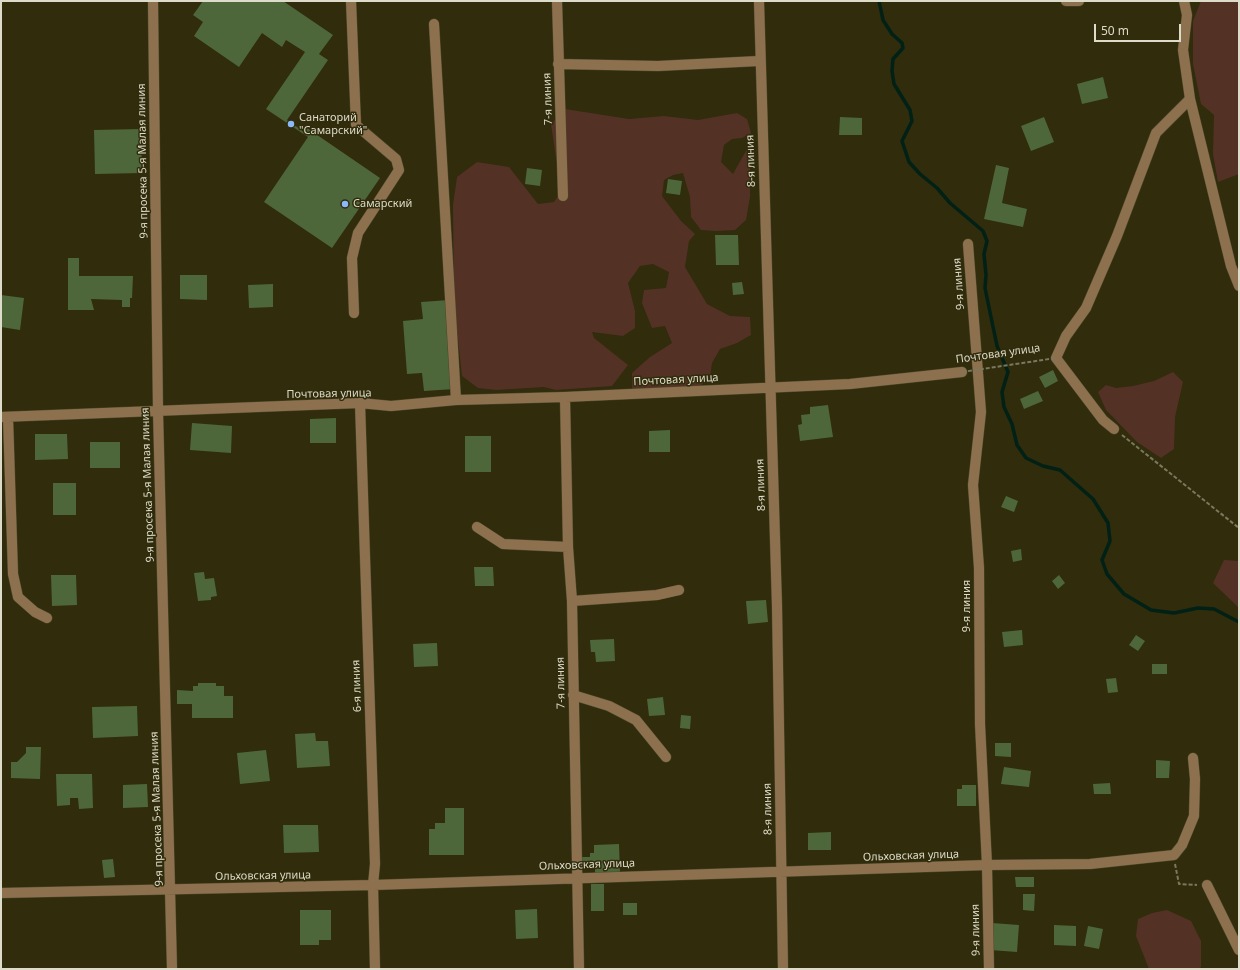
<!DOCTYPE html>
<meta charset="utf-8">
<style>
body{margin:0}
#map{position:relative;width:1240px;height:970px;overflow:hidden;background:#302c0c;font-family:"Noto Sans",sans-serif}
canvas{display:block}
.frame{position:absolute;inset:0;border:2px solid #dddbc9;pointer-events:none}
.scale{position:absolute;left:1094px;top:24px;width:87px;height:18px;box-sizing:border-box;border:2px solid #dddbc9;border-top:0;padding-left:5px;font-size:12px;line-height:14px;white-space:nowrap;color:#dddbc9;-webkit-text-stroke:3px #302c0c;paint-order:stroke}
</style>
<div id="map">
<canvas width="1240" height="970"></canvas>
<div class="frame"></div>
<div class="scale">50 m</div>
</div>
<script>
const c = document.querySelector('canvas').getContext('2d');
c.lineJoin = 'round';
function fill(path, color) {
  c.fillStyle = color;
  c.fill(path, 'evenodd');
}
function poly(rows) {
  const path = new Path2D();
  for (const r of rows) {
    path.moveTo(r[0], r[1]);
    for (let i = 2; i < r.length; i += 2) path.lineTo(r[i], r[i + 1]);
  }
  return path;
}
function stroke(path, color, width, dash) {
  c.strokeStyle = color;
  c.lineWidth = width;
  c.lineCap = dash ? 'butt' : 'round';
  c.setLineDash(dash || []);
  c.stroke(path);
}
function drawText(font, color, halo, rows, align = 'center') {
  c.font = font + ' "Noto Sans",sans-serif';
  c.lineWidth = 3;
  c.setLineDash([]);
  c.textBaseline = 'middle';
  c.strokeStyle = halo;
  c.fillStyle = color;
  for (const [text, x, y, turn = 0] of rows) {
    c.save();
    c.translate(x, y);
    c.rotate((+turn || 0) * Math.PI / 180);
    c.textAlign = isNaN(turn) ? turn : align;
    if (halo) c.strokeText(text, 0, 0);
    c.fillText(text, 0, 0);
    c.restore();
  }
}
fill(poly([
 [1201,1,1239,1,1239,174,1218,182,1213,154,1214,115,1201,104,1193,64,1193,21],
 [565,109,629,119,664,116,698,120,737,113,747,119,751,133,742,138,732,139,724,145,721,162,733,174,747,149,750,164,750,197,746,220,735,230,716,231,701,230,691,217,690,197,683,173,673,175,664,180,662,196,681,221,695,234,689,241,685,267,707,304,730,316,750,317,751,335,737,343,720,349,712,363,710,378,697,388,632,390,632,373,650,357,672,343,665,326,652,328,642,303,644,290,666,288,669,272,653,264,640,266,628,283,635,311,635,328,623,336,592,332,594,338,628,365,612,386,556,390,544,387,496,390,478,388,462,376,454,303,453,205,457,177,477,162,509,167,538,204,554,202,565,186,556,158,551,124],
 [1173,372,1183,382,1175,417,1174,449,1161,458,1137,442,1106,410,1098,392,1106,385,1116,388,1133,386,1154,381],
 [1224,560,1239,561,1239,608,1213,583],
 [1167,910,1191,921,1201,941,1201,967,1199,969,1149,969,1136,936,1138,919,1152,913]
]), '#543125');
stroke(poly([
 [879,1,883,20,892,34,902,43,903,48,893,59,892,71,894,84,910,110,912,121,902,141,909,162,920,174,937,188,950,203,983,231,987,241,984,254,986,275,985,288,997,346,1008,372,1002,392,1004,407,1012,424,1017,445,1026,458,1043,466,1060,470,1093,499,1108,523,1110,541,1102,560,1107,574,1124,594,1151,610,1174,613,1198,608,1214,609,1239,622]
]), '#022116', 3.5);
fill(poly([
 [203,1,283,1,333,35,319,54,328,60,287,120,304,132,307,128,380,178,332,248,264,202,308,137,266,109,305,52,286,40,282,47,262,33,239,67,194,36,203,22,193,15],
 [1103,77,1108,98,1082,104,1077,84],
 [840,117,862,118,862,135,839,135],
 [1044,117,1054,142,1031,151,1021,126],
 [141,129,142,173,95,174,94,130],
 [996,165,1009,168,1002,203,1027,209,1023,227,984,219],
 [527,168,542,170,540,186,525,184],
 [668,179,682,181,680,195,666,193],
 [715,235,738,235,739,265,716,265],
 [68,258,79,258,79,276,133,276,132,298,130,298,130,307,122,307,122,300,91,299,94,310,68,310],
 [180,275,207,275,207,300,180,299],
 [742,282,744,294,733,295,732,283],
 [273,284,273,307,249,308,248,285],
 [1,295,24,298,20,330,1,327],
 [449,300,455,389,424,391,422,373,407,374,403,321,423,319,421,302],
 [1053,370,1058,381,1045,388,1039,377],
 [1038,391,1043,401,1024,409,1020,399],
 [828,405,833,437,800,441,798,425,802,424,801,415,810,414,810,407],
 [336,418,336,443,310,443,310,419],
 [192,423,232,426,231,453,190,450],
 [670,430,670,452,649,452,649,431],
 [35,434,67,434,68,459,35,460],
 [465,436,491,436,491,472,465,472],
 [90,442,120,442,120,468,90,468],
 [53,483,76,483,76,515,53,515],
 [1006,496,1018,501,1014,512,1001,507],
 [1021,549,1022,560,1013,562,1011,551],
 [474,567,493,567,494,586,475,586],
 [204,572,205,579,214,578,217,596,211,597,211,600,198,601,194,573],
 [51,575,76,575,77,605,52,606],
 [1059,575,1065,583,1058,589,1052,581],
 [766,600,768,622,748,624,746,601],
 [1022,630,1023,645,1004,647,1002,632],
 [1136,635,1145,641,1138,651,1129,645],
 [614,639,615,661,596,662,595,652,591,652,590,640],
 [437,643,438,666,414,667,413,644],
 [1152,664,1167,664,1167,674,1152,674],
 [1116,678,1118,692,1108,693,1106,679],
 [198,683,216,683,216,686,224,686,224,696,233,696,233,718,192,718,192,704,177,704,177,690,193,691,193,686,198,686],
 [663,697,665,715,649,716,647,699],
 [137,706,138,736,93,738,92,707],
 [681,715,691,716,690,729,680,728],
 [315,733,316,741,328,741,330,766,297,768,295,734],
 [995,743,1011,743,1011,757,995,756],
 [26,747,41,747,40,779,11,778,11,762,17,762,26,753],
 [266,750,270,781,240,784,237,753],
 [1156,760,1170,761,1169,778,1156,778],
 [1004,767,1031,771,1029,787,1001,784],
 [56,774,92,774,93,808,79,809,78,798,70,798,70,805,57,806],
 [1110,783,1111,794,1094,794,1093,784],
 [147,784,148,807,123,808,123,785],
 [962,785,976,785,976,806,957,806,957,789,962,789],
 [445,808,464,808,464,855,429,855,429,829,435,829,435,823,445,823],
 [283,825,318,825,319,852,284,853],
 [831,832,831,850,808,850,808,833],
 [619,844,620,873,595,873,595,866,582,867,581,857,590,857,590,853,594,853,594,845],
 [113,859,115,877,104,878,102,860],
 [1015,877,1034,877,1034,887,1016,887],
 [591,884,604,884,604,911,591,911],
 [1023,894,1035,894,1034,911,1023,910],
 [623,903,637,903,637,915,623,915],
 [537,909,538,938,516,939,515,910],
 [300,910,331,910,331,940,319,940,319,945,300,945],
 [992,923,1019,925,1017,952,990,950],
 [1054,925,1076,926,1076,946,1054,945],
 [1088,926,1103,929,1099,949,1084,946]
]), '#4d673b');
const minor = poly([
 [153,1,158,411,172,969],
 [351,1,356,125,396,159,399,170,358,233,352,258,354,313],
 [557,1,563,196],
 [759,1,777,606,783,969],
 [1066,1,1079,1],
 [1184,1,1187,15,1183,50,1190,99,1231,266,1239,286],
 [434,24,456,400],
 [558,64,658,66,759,61],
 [968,244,981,412,973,485,979,568,980,724,987,865,989,969],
 [565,397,568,547,572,601,579,969],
 [360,403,375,864,373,885,375,969],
 [1,417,360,403,391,406,456,400,565,397,850,384,962,372],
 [8,417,13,574,18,597,35,612,47,618],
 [1114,429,1103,420,1056,358,1066,336,1086,308,1117,236,1156,133,1190,99],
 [477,527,503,544,568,547],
 [572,601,657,595,679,590],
 [573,695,609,706,636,720,666,757],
 [1207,885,1239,950],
 [1,893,373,885,987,865,1090,864,1174,855,1182,845,1194,816,1195,779,1193,758]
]);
stroke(minor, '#4c482a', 11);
stroke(poly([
 [1122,435,1239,528],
 [1175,864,1179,884,1197,885]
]), '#7b785e', 2, [4, 2]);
stroke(minor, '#8d714f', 10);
stroke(poly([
 [962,372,1056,358]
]), '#7b785e', 2, [4, 2]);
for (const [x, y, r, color] of [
 [291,124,4,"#8cb9fc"],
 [345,204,4,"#8cb9fc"]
]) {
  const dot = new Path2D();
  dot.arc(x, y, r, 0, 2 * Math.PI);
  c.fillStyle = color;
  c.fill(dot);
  stroke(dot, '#302c0c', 1.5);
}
drawText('11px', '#dddbc9', '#302c0c', [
 ["7-я линия",548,99,-92],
 ["9-я просека 5-я Малая линия",143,161,-91],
 ["8-я линия",751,161,-92],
 ["9-я линия",959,284,-94],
 ["Почтовая улица",998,354,-8],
 ["Почтовая улица",676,380,-3],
 ["Почтовая улица",329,394,-1],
 ["9-я просека 5-я Малая линия",148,485,-92],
 ["8-я линия",761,485,-92],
 ["9-я линия",967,606,-90],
 ["7-я линия",561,683,-91],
 ["6-я линия",357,686,-92],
 ["9-я просека 5-я Малая линия",157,809,-92],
 ["8-я линия",768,809,-91],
 ["Ольховская улица",911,856,-2],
 ["Ольховская улица",587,865,-2],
 ["Ольховская улица",263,876,-1],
 ["9-я линия",976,930,-91]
]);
drawText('11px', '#dddbc9', '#302c0c', [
 ["Санаторий",299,118],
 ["\"Самарский\"",299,131],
 ["Самарский",353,204]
], 'left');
</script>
